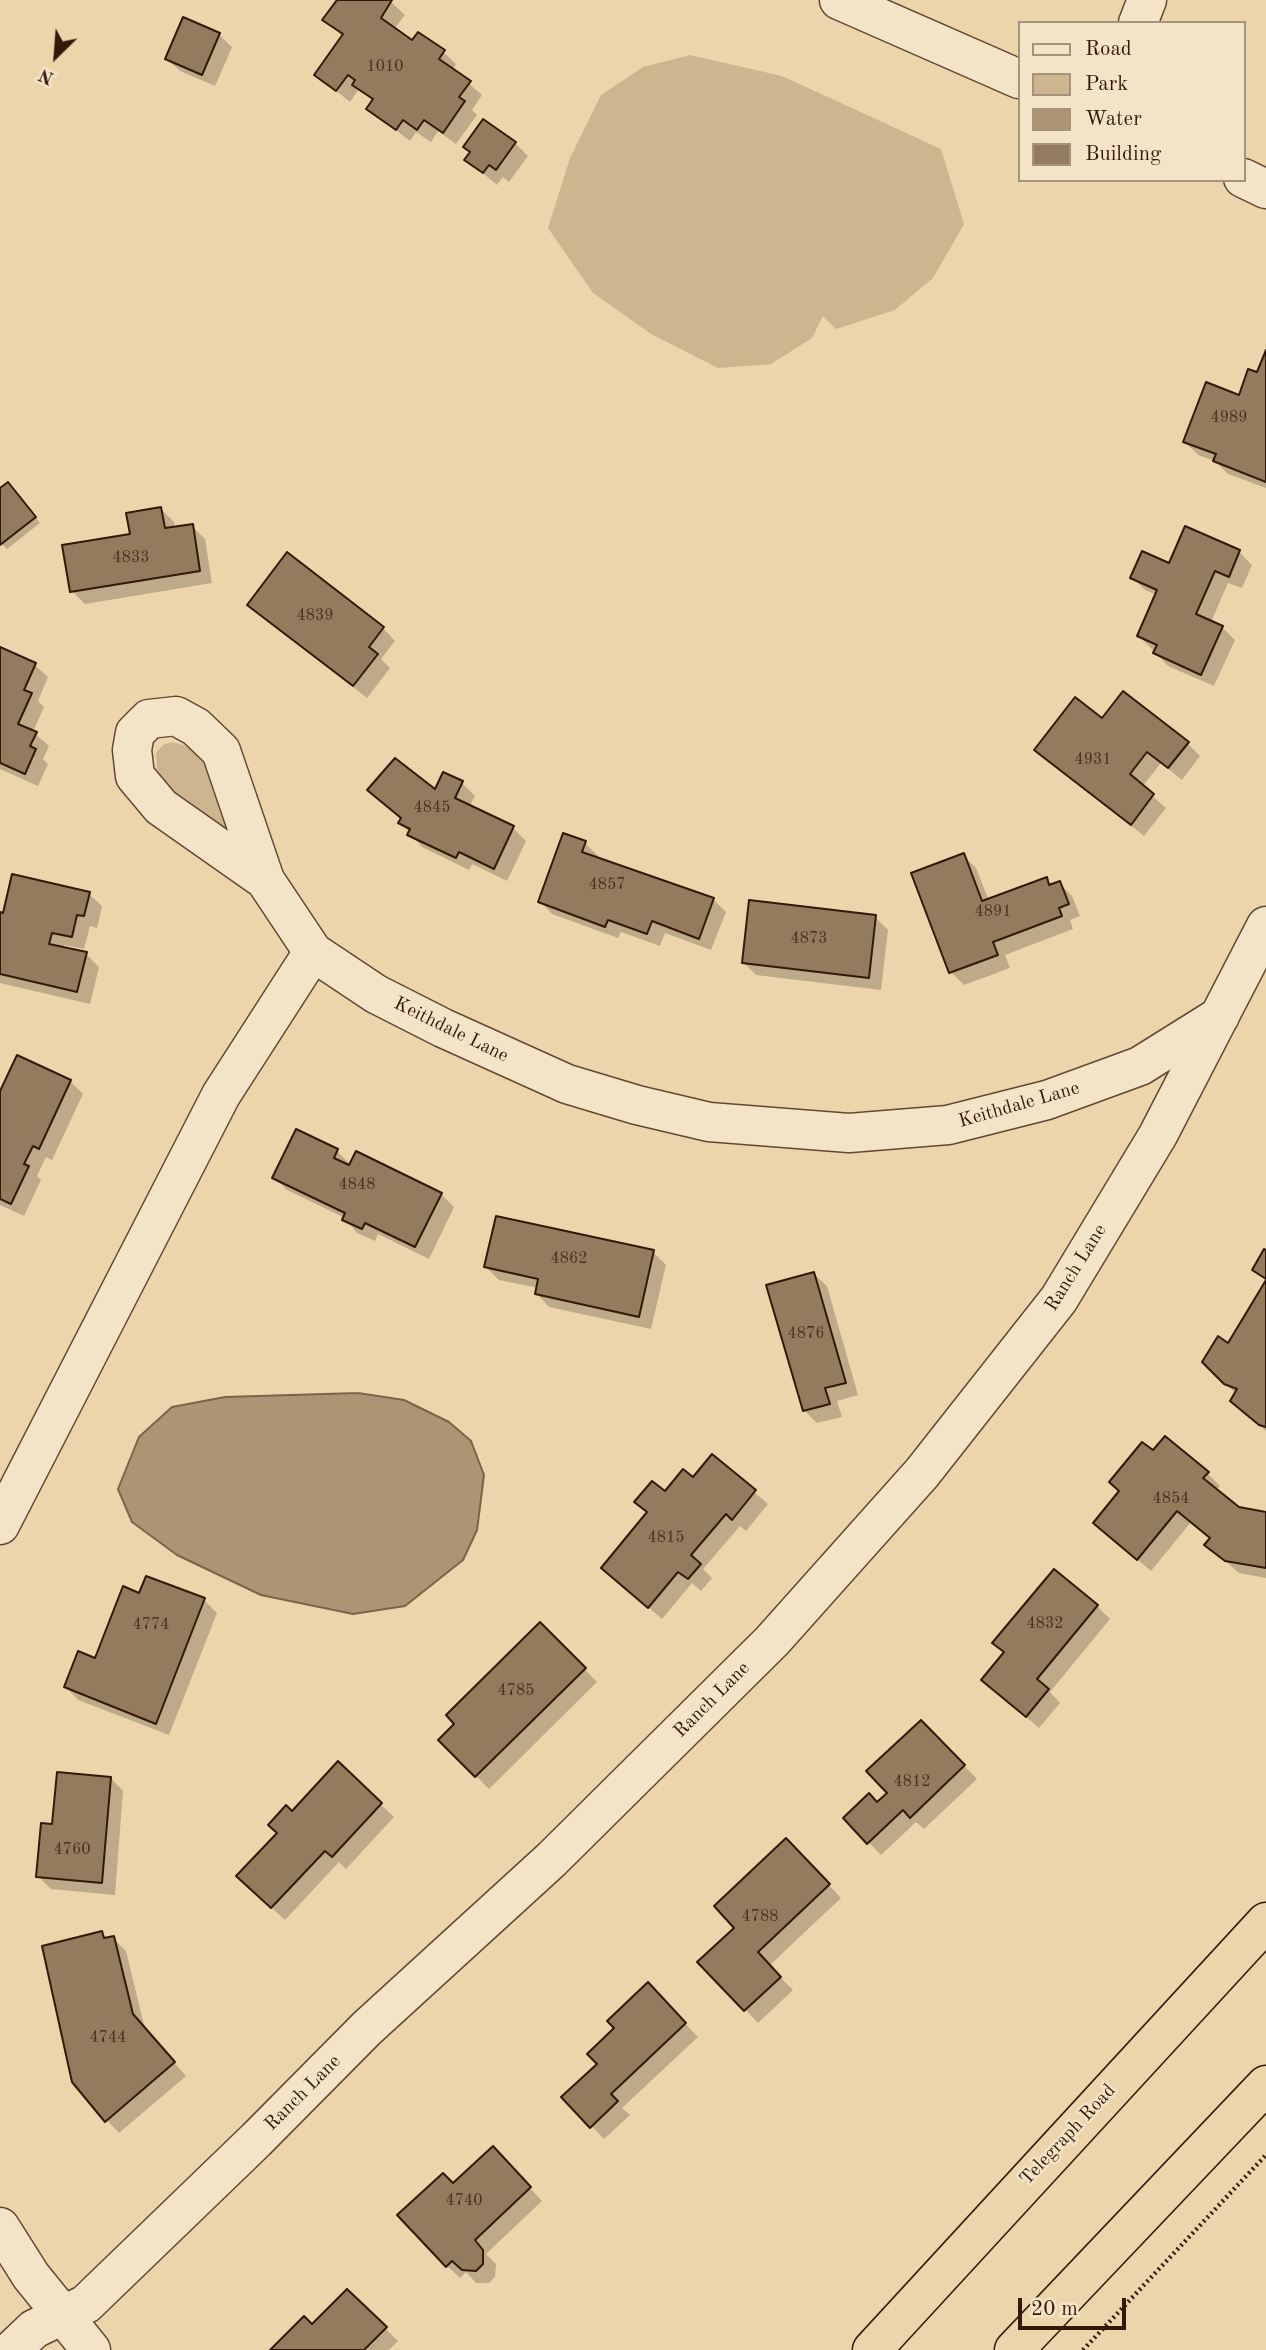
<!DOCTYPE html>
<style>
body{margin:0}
#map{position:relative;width:1266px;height:2350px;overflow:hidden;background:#ecd5ab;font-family:"Old Standard TT",serif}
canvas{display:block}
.legend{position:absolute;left:1018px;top:21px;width:228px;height:161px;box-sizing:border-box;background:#f3e4c8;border:2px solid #a6937c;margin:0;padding:9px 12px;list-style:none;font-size:21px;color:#33190a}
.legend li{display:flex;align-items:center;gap:14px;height:35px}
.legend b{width:35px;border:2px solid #a6937c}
.north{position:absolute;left:21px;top:21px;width:70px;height:70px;-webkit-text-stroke:5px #f3e4c8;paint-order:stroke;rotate:205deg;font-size:19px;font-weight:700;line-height:28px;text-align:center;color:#33190a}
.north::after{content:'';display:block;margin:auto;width:24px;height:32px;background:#33190a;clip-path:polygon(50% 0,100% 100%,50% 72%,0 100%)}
.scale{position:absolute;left:1018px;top:2298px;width:108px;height:32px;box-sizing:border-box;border:4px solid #33190a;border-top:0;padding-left:9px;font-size:21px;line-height:24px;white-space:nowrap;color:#33190a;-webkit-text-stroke:5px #f3e4c8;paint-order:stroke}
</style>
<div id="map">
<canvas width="1266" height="2350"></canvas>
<ul class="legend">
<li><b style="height:9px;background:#f3e4c8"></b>Road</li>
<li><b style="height:19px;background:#cdb590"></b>Park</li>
<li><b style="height:19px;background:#ad9574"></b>Water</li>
<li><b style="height:19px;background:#937b5e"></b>Building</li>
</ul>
<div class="north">N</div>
<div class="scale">20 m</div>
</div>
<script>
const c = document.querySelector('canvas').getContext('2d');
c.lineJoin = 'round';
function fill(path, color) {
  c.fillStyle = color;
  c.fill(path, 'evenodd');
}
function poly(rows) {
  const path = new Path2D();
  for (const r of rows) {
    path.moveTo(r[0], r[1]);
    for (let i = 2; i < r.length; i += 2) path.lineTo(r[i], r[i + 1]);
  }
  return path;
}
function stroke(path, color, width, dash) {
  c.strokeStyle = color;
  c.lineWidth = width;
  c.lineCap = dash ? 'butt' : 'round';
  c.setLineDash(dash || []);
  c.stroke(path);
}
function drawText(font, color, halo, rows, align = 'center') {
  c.font = font + ' "Old Standard TT",serif';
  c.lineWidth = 5;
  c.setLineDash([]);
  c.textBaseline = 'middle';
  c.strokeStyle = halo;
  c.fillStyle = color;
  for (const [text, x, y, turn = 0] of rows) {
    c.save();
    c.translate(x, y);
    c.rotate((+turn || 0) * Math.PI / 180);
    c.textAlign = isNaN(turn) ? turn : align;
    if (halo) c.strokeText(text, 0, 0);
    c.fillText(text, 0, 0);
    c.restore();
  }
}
fill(poly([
 [690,55,782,76,941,149,964,224,933,278,895,310,836,329,823,316,812,338,771,364,718,368,651,334,593,293,548,228,570,158,601,95,643,67],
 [172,742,198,749,208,761,231,835,181,801,158,775,156,753,163,745]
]), '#cdb590');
const water = poly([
 [358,1393,404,1400,449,1422,471,1441,484,1475,477,1530,463,1560,405,1606,353,1614,261,1595,177,1555,132,1522,118,1489,139,1437,172,1407,225,1397,358,1393]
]);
fill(water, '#ad9574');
stroke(water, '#7c634a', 2);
fill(poly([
 [339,0,389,0,405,15,394,29,412,42,443,52,456,64,453,70,482,95,472,110,477,115,456,144,438,131,431,142,416,132,410,141,368,109,373,101,359,89,350,102,316,75,343,37,325,20],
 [219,35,232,47,215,86,180,71,167,59],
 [515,143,528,156,509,182,503,177,497,185,467,160],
 [1266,354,1266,488,1228,474,1215,461,1198,455,1185,442,1240,397,1258,374],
 [0,490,14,490,40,523,7,549,0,542],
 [161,509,174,522,175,528,192,526,205,539,212,583,85,604,72,591],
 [1186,528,1239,552,1252,565,1242,588,1228,583,1211,622,1222,627,1235,640,1214,686,1168,666,1139,636,1157,595,1145,590,1132,577,1170,565],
 [249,605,383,628,395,641,381,659,390,668,367,698],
 [0,649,35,665,48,677,38,701,44,707,33,732,49,746,43,759,48,764,38,786,0,769],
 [1102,721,1187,743,1200,756,1182,780,1161,763,1142,787,1166,808,1144,836,1036,750],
 [462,783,475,796,469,807,513,828,526,841,507,881,472,864,469,870,422,847,401,823,402,819,370,790,436,791],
 [585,843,598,856,597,859,713,899,726,912,711,950,665,933,660,946,621,932,618,938,552,914,540,901],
 [963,855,976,868,989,901,1046,879,1053,885,1059,883,1072,896,1080,916,1070,920,1073,929,1005,955,1010,968,964,985,951,972,913,874],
 [89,894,102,906,97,928,90,926,84,949,64,945,63,949,86,954,99,967,90,1004,0,983,0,914],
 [875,917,888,930,881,990,756,975,743,962],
 [70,1081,83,1094,52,1160,46,1157,37,1176,41,1180,24,1216,0,1205,0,1096],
 [337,1151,351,1165,441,1194,454,1207,429,1259,378,1234,375,1241,357,1233,345,1218,287,1190,274,1177],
 [653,1252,666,1265,651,1329,549,1307,537,1294,538,1288,499,1280,486,1267],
 [814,1274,827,1286,858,1395,837,1401,842,1417,817,1423,804,1410],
 [1266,1284,1266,1431,1245,1413,1236,1394,1205,1362,1229,1346],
 [1165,1438,1208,1474,1220,1486,1216,1491,1238,1509,1266,1513,1266,1578,1239,1573,1207,1545,1211,1539,1191,1522,1151,1571,1095,1523],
 [712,1456,768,1504,746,1531,740,1526,703,1569,712,1578,701,1591,692,1583,662,1619,603,1568,665,1494,693,1479],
 [140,1595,204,1600,217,1613,169,1735,78,1700,66,1687,96,1660],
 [1097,1606,1110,1619,1050,1692,1060,1703,1039,1728,983,1680,1005,1653,995,1643],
 [540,1624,597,1682,489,1789,440,1740],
 [921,1722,977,1779,924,1829,916,1822,881,1855,845,1818,878,1804,889,1793],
 [338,1764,394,1817,346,1869,339,1862,285,1920,251,1889,292,1813],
 [111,1778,123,1791,115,1895,51,1889,38,1876,54,1826],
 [799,1853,841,1898,769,1966,793,1990,758,2023,700,1962,737,1928],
 [101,1933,108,1939,113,1938,126,1951,145,2029,186,2076,119,2133,107,2120],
 [660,1997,698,2037,622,2108,630,2115,604,2139,564,2097,599,2064],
 [505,2161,542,2201,486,2254,496,2264,495,2277,489,2283,476,2283,466,2272,460,2278,447,2266,453,2186],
 [347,2291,398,2341,389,2350,272,2350,312,2327]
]), '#0003');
const building = poly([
 [337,0,392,0,381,18,412,40,418,32,445,50,439,59,471,81,459,97,465,101,443,133,424,120,417,130,403,120,396,130,366,109,373,99,352,85,355,80,348,75,336,91,314,75,343,34,322,20,337,0],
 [183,17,220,33,202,75,165,59,183,17],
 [483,119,516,142,496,170,489,165,483,173,464,160,470,152,463,147,483,119],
 [1266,350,1266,482,1213,461,1216,454,1183,442,1206,382,1239,395,1248,369,1257,372,1266,350],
 [8,482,36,517,0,545,0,488,8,482],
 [161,507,165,528,193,524,200,571,70,592,62,545,130,534,126,513,161,507],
 [1185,526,1240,550,1229,577,1215,571,1196,614,1223,626,1201,675,1153,653,1157,645,1137,636,1157,590,1130,578,1142,551,1169,563,1185,526],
 [287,552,384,627,369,647,378,654,353,686,247,605,287,552],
 [0,647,36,663,24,690,32,693,18,724,37,732,30,746,36,749,25,774,0,763,0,647],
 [1123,691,1189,742,1168,768,1147,752,1130,774,1154,794,1131,825,1034,750,1075,697,1102,718,1123,691],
 [395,758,435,789,443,772,463,781,455,798,514,826,494,869,459,852,456,858,407,835,410,829,398,823,401,818,367,790,395,758],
 [563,833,586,841,582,852,714,898,699,939,652,921,647,934,608,920,605,927,538,902,563,833],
 [964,853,982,901,1047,877,1049,885,1060,881,1069,904,1059,908,1062,916,993,942,998,955,949,973,911,873,964,853],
 [12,874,90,892,84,916,77,915,72,937,52,933,49,944,87,952,77,992,0,974,0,912,3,913,12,874],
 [749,900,876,915,869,978,742,963,749,900],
 [17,1055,71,1080,39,1149,33,1146,24,1164,29,1166,11,1204,0,1199,0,1091,17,1055],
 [296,1129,338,1149,334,1158,349,1165,356,1151,442,1193,415,1247,365,1223,362,1229,342,1220,345,1213,272,1178,296,1129],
 [496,1216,654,1250,639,1317,535,1294,538,1279,484,1267,496,1216],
 [1264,1249,1266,1250,1266,1279,1252,1270,1264,1249],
 [814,1272,846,1383,825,1388,830,1404,803,1411,766,1285,814,1272],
 [1266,1280,1266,1427,1259,1425,1230,1401,1237,1389,1224,1384,1202,1362,1218,1336,1228,1343,1266,1280],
 [1165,1436,1209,1472,1203,1478,1239,1507,1266,1512,1266,1568,1225,1561,1204,1545,1210,1538,1177,1511,1137,1560,1093,1523,1119,1491,1109,1482,1142,1442,1153,1450,1165,1436],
 [712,1454,756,1490,732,1520,726,1514,691,1555,701,1564,688,1579,678,1572,648,1608,601,1568,647,1512,634,1502,652,1481,665,1491,683,1469,693,1477,712,1454],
 [1054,1569,1098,1605,1037,1679,1049,1689,1026,1717,981,1680,1004,1652,992,1643,1054,1569],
 [146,1576,205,1598,156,1724,64,1687,78,1651,95,1658,123,1586,139,1593,146,1576],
 [540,1622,586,1668,475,1777,438,1740,454,1724,446,1715,540,1622],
 [921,1720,965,1765,910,1818,903,1810,867,1844,843,1818,869,1793,877,1802,887,1793,866,1771,921,1720],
 [338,1761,382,1803,332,1857,325,1851,271,1908,236,1876,277,1833,268,1825,286,1805,292,1811,338,1761],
 [57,1772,111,1777,102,1883,36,1877,41,1823,52,1824,57,1772],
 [786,1838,830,1884,758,1952,781,1977,744,2011,697,1962,734,1928,714,1906,786,1838],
 [102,1931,104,1938,114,1936,133,2014,175,2062,105,2122,72,2082,42,1946,102,1931],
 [648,1982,686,2023,611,2094,618,2101,590,2128,561,2097,597,2064,587,2054,614,2028,607,2021,648,1982],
 [493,2146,531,2187,475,2240,483,2250,483,2264,476,2271,462,2270,452,2261,446,2267,397,2215,443,2173,453,2183,493,2146],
 [347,2289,387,2327,364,2350,270,2350,304,2316,312,2324,347,2289]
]);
fill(building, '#937b5e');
stroke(building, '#33190a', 2);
const minor = poly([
 [839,0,1019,79],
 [1138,23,1147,0],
 [1243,178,1266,189],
 [265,880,161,807,135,776,132,750,135,733,149,719,176,716,196,727,221,751,265,880,313,952,376,994,443,1028,567,1084,637,1105,709,1122,849,1133,948,1125,1047,1100,1140,1066,1220,1016],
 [0,1525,221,1095,313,952],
 [0,2227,31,2276,91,2350],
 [12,2350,34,2329,86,2304,256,2140,367,2028,551,1860,772,1641,922,1473,1059,1299,1158,1135,1266,926]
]);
const highway = poly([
 [872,2350,1266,1922],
 [1014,2350,1266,2085]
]);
stroke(minor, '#614832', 41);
stroke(highway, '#33190a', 41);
stroke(poly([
 [1083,2350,1266,2155]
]), '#33190a', 4.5, [2, 3.5]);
stroke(minor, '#f3e4c8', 38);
stroke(highway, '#ecd5ab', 38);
drawText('16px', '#4b321f', null, [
 ["1010",385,67],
 ["4989",1229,418],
 ["4833",131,558],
 ["4839",315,616],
 ["4931",1093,760],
 ["4845",432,808],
 ["4857",607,885],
 ["4891",993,912],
 ["4873",809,939],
 ["4848",357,1185],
 ["4862",569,1259],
 ["4876",806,1334],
 ["4854",1171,1499],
 ["4815",666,1538],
 ["4832",1045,1624],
 ["4774",151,1625],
 ["4785",516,1691],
 ["4812",912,1782],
 ["4760",72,1850],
 ["4788",760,1917],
 ["4744",108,2038],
 ["4740",464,2201]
]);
drawText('19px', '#33190a', '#f3e4c8', [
 ["Keithdale Lane",451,1030,26],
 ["Keithdale Lane",1019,1105,-16],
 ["Ranch Lane",1076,1268,-58],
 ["Ranch Lane",712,1700,-45],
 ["Ranch Lane",303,2093,-45],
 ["Telegraph Road",1068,2135,-47]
]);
</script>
